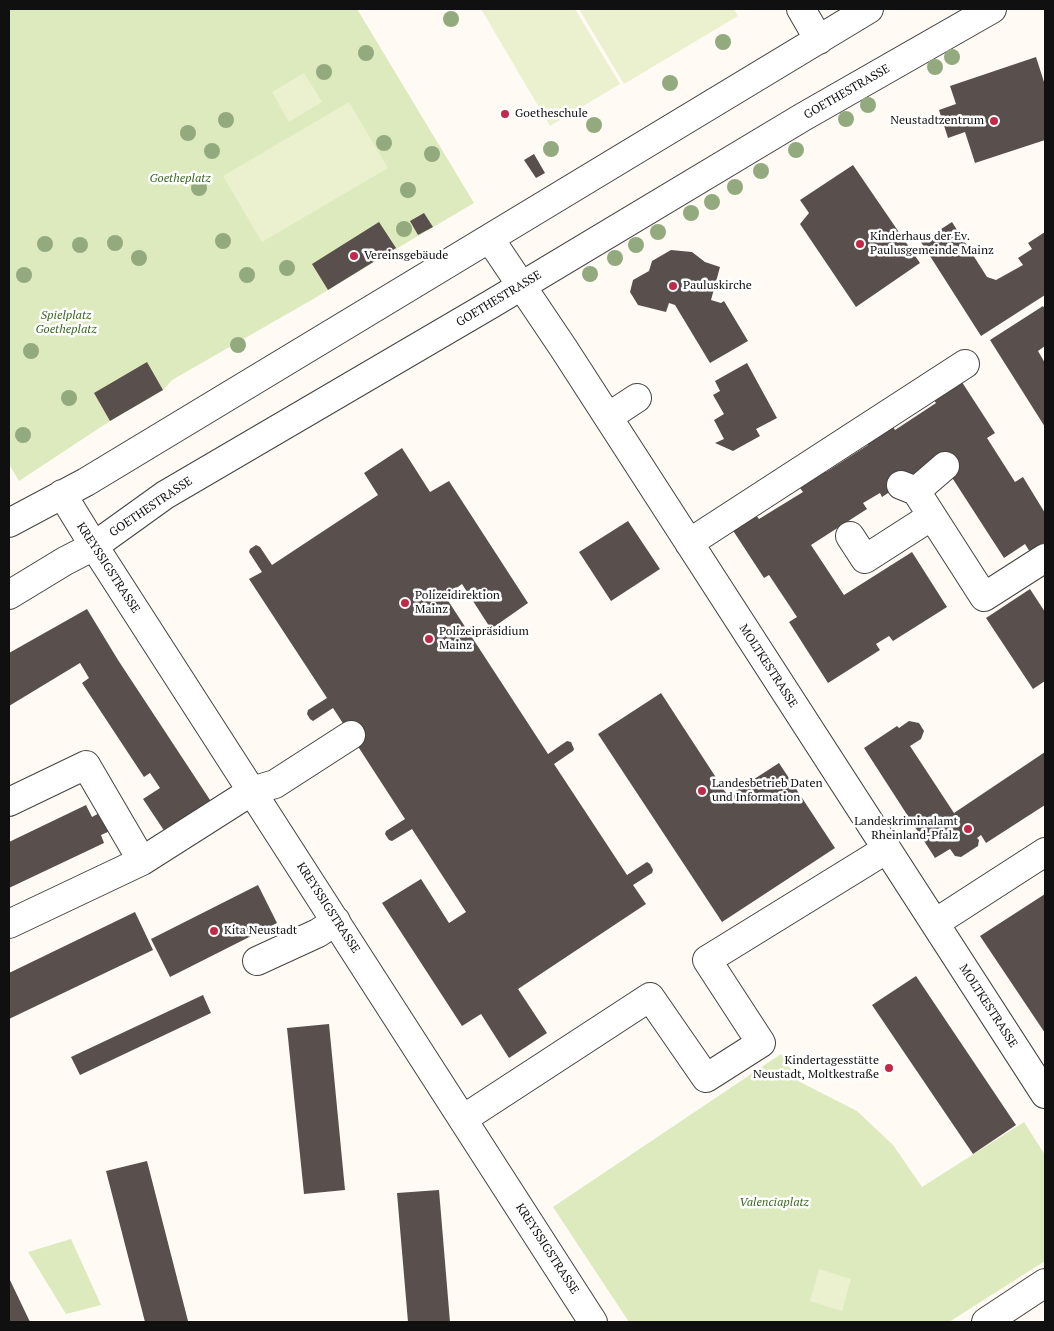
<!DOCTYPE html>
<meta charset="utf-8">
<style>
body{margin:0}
#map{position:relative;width:1054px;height:1331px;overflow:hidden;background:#fffbf4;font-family:"PT Serif",serif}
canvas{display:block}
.frame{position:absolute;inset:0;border:10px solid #101010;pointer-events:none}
</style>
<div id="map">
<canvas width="1054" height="1331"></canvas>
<div class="frame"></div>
</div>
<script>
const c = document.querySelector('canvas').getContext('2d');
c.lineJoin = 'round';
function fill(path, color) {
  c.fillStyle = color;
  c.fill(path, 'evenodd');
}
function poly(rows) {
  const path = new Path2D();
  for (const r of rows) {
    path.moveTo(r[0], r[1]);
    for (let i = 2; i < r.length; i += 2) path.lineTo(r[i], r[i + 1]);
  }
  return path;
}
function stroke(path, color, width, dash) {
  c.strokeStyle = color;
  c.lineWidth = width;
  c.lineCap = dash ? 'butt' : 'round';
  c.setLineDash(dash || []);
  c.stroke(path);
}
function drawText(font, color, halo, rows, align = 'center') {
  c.font = font + ' "PT Serif",serif';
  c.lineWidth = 5;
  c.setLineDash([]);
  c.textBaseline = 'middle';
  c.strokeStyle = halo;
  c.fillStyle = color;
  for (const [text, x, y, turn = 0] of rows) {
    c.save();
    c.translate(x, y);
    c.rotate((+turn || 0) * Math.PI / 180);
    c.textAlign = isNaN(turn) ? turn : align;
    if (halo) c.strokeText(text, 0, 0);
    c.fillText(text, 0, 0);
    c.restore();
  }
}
fill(poly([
 [9,9,357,9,474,203,396,249,315,298,172,380,163,390,110,421,19,481,9,464],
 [781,1054,798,1081,857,1111,893,1145,922,1187,1024,1122,1045,1155,1045,1261,949,1322,629,1322,553,1207],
 [71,1239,101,1305,66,1314,28,1252]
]), '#dceabd');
fill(poly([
 [481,9,575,9,620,84,550,126],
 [579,9,734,9,738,16,624,84],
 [304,73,322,102,289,122,272,92],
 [349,102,388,168,262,242,223,176],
 [819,1269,851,1279,842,1311,810,1301]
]), '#ebf1ce');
fill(poly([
 [1036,57,1045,85,1045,140,975,163,965,132,948,138,939,110,956,104,950,86],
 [534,154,545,173,536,178,524,160],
 [853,165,920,263,856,307,800,224,809,213,800,200],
 [424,213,433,227,418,235,410,221],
 [379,222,396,248,328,290,312,264],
 [952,222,987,277,996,280,1023,265,1018,258,1032,249,1028,243,1045,232,1045,295,981,336,921,242],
 [671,250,692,252,705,262,720,267,711,300,721,303,724,301,748,341,710,363,675,305,669,303,666,312,638,305,630,292,633,280,649,271,652,261],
 [1043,306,1045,309,1045,346,1038,351,1045,363,1045,427,990,340],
 [147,362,163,390,110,421,94,393],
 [747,363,777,418,756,429,760,436,733,451,715,443,724,439,714,420,724,414,713,395,720,391,715,381],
 [958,376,995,433,987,438,1015,482,1023,477,1045,513,1045,542,1030,552,1025,544,1004,558,940,459,882,497,880,493,863,503,867,509,811,545,844,595,912,552,947,607,893,641,889,636,876,644,880,650,828,683,789,622,797,617,769,575,764,578,732,529,755,514,759,519,803,492,795,481,821,464,826,472,868,445,864,440,891,423,895,430,936,403,930,394],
 [402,448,430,492,449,481,528,603,491,629,462,584,445,596,548,754,567,741,571,742,574,749,573,751,554,764,627,875,647,862,650,864,653,870,652,873,633,885,646,904,518,989,547,1033,509,1058,481,1014,462,1026,382,903,421,879,449,923,466,912,412,829,392,841,389,840,385,834,386,831,405,819,333,708,313,721,310,719,307,714,308,710,327,698,249,579,262,572,249,552,250,549,256,545,260,547,272,565,378,495,364,473],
 [628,521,660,569,611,601,579,552],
 [1030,589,1045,612,1045,681,1033,689,986,618],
 [87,609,118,660,212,803,165,832,143,799,160,788,150,773,144,777,82,683,89,678,80,663,9,706,9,653],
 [661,693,728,796,779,763,835,848,722,922,598,734],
 [909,721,919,723,924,731,921,739,910,746,954,813,1045,752,1045,805,986,843,981,835,977,838,979,840,978,846,961,857,955,856,950,849,935,858,864,748,897,726,899,728],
 [86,805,92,817,103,811,112,830,101,835,104,843,9,888,9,842],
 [258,885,277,923,170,977,151,939],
 [1045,894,1045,1033,980,936],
 [135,912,153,950,9,1019,9,973],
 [916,976,1016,1125,973,1154,872,1005],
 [203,995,211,1013,80,1075,71,1057],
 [329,1024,345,1190,304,1194,287,1028],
 [147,1161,188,1321,183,1322,145,1322,106,1171],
 [439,1190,450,1322,408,1322,397,1193],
 [9,1278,30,1322,9,1322]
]), '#594f4d');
const minor = poly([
 [801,9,819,40],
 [490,239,564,349,1045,1094],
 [608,417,637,398],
 [901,485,916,491,984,597,1045,558],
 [916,491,945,466],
 [62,494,94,546,593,1322],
 [9,523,86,482,869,9],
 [850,536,865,559,932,516],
 [689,543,965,364],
 [9,595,65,561,94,546,165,495,493,303,803,117,992,9],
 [9,802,86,765,142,861],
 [935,923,1045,852],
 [9,924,142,861,252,791,275,784,351,735],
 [257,961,318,933,336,921],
 [463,1119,650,997,706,1078,761,1043,707,960,887,849],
 [986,1322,1045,1283]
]);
stroke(minor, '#434343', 30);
stroke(minor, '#fff', 28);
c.fillStyle = '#93aa7f';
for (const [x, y] of [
 [451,19],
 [723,42],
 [366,53],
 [952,57],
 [935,67],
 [324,72],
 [670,83],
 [868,105],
 [846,119],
 [226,120],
 [594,125],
 [188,133],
 [384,143],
 [551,149],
 [796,150],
 [212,151],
 [432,154],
 [761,171],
 [735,187],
 [199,188],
 [408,190],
 [712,202],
 [691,213],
 [404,229],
 [658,232],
 [223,241],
 [115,243],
 [45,244],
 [80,245],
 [636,245],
 [139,258],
 [615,258],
 [287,268],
 [590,274],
 [24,275],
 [247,275],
 [238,345],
 [31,351],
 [69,398],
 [23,435]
]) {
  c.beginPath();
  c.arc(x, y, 8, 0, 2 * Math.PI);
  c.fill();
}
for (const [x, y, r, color] of [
 [505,114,5,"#c02949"],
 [994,121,5,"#c02949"],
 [860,244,5,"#c02949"],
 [354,256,5,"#c02949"],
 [673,286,5,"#c02949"],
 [405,603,5,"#c02949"],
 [429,639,5,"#c02949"],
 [702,791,5,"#c02949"],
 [968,829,5,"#c02949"],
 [214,931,5,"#c02949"],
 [889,1068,5,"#c02949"]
]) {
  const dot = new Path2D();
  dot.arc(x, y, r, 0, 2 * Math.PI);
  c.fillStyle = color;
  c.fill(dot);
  stroke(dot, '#fff', 2);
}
drawText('12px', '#101010', '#fff', [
 ["GOETHESTRASSE",847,92,-30],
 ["GOETHESTRASSE",499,299,-31],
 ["GOETHESTRASSE",151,507,-34],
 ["KREYSSIGSTRASSE",108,568,57],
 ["MOLTKESTRASSE",768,666,57],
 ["KREYSSIGSTRASSE",328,908,57],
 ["MOLTKESTRASSE",988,1006,57],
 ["KREYSSIGSTRASSE",547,1249,57]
]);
drawText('12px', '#101010', '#fff', [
 ["Goetheschule",515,114],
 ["Neustadtzentrum",984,121,"right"],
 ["Kinderhaus der Ev.",870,237],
 ["Paulusgemeinde Mainz",870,251],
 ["Vereinsgebäude",364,256],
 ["Pauluskirche",683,286],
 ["Polizeidirektion",415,596],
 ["Mainz",415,610],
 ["Polizeipräsidium",439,632],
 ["Mainz",439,646],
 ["Landesbetrieb Daten",712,784],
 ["und Information",712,798],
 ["Landeskriminalamt",958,822,"right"],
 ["Rheinland-Pfalz",958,836,"right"],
 ["Kita Neustadt",224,931],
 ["Kindertagesstätte",879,1061,"right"],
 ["Neustadt, Moltkestraße",879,1075,"right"]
], 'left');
drawText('italic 12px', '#3b6820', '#fff', [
 ["Goetheplatz",180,179],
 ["Spielplatz",66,316],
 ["Goetheplatz",66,330],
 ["Valenciaplatz",774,1203]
]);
</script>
